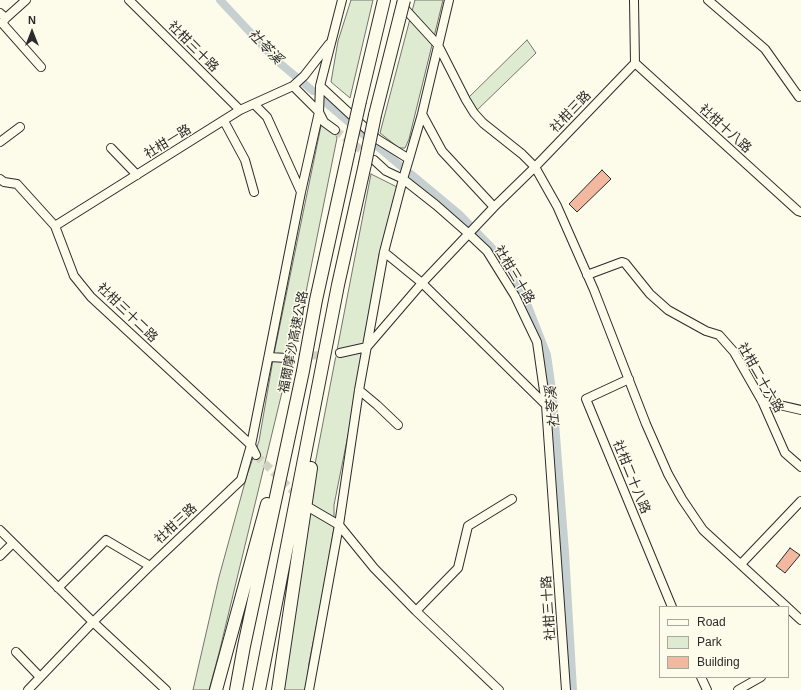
<!DOCTYPE html>
<meta charset="utf-8">
<style>
body{margin:0}
#map{position:relative;width:801px;height:690px;overflow:hidden;background:#fdfbea;font-family:Helvetica,sans-serif}
canvas{display:block}
.legend{position:absolute;left:659px;top:606px;width:130px;height:72px;box-sizing:border-box;background:#fdfbea;border:1px solid #a9a89e;margin:0;padding:5px 7px;list-style:none;font-size:12px;color:#2b2b2b}
.legend li{display:flex;align-items:center;gap:8px;height:20px}
.legend b{width:20px;border:1px solid #a9a89e}
.north{position:absolute;left:12px;top:12px;width:40px;height:40px;-webkit-text-stroke:3px #fdfbea;paint-order:stroke;rotate:0deg;font-size:11px;font-weight:700;line-height:16px;text-align:center;color:#2b2b2b}
.north::after{content:'';display:block;margin:auto;width:14px;height:18px;background:#2b2b2b;clip-path:polygon(50% 0,100% 100%,50% 72%,0 100%)}
</style>
<div id="map">
<canvas width="801" height="690"></canvas>
<ul class="legend">
<li><b style="height:5px;background:#fdfbea"></b>Road</li>
<li><b style="height:11px;background:#deebd1"></b>Park</li>
<li><b style="height:11px;background:#f2b8a0"></b>Building</li>
</ul>
<div class="north">N</div>
</div>
<script>
const c = document.querySelector('canvas').getContext('2d');
c.lineJoin = 'round';
function fill(path, color) {
  c.fillStyle = color;
  c.fill(path, 'evenodd');
}
function poly(rows) {
  const path = new Path2D();
  for (const r of rows) {
    path.moveTo(r[0], r[1]);
    for (let i = 2; i < r.length; i += 2) path.lineTo(r[i], r[i + 1]);
  }
  return path;
}
function stroke(path, color, width, dash) {
  c.strokeStyle = color;
  c.lineWidth = width;
  c.lineCap = dash ? 'butt' : 'round';
  c.setLineDash(dash || []);
  c.stroke(path);
}
function drawText(font, color, halo, rows, align = 'center') {
  c.font = font + ' Helvetica,"Noto Sans TC",sans-serif';
  c.lineWidth = 3;
  c.setLineDash([]);
  c.textBaseline = 'middle';
  c.strokeStyle = halo;
  c.fillStyle = color;
  for (const [text, x, y, turn = 0] of rows) {
    c.save();
    c.translate(x, y);
    c.rotate((+turn || 0) * Math.PI / 180);
    c.textAlign = isNaN(turn) ? turn : align;
    if (halo) c.strokeText(text, 0, 0);
    c.fillText(text, 0, 0);
    c.restore();
  }
}
const green = poly([
 [351,0,373,0,350,98,331,82,338,41,351,0],
 [415,0,443,0,409,139,405,148,399,148,380,133,415,0],
 [527,40,536,53,474,113,466,100,527,40],
 [322,121,332,126,337,138,305,297,219,653,209,690,193,690,219,577,247,475,259,441,274,354,322,121],
 [371,174,397,187,379,255,364,355,334,505,334,528,326,577,309,663,306,690,281,690,299,547,371,174]
]);
fill(green, '#deebd1');
stroke(green, '#74746e', 1);
stroke(poly([
 [220,0,276,60,313,91],
 [325,102,403,168],
 [411,174,459,214,495,251,524,296,547,355,553,397,565,552,573,690]
]), '#c7d0d0', 8);
const building = poly([
 [602,170,611,179,577,212,569,204,602,170],
 [790,548,800,555,785,573,776,566,790,548]
]);
fill(building, '#f2b8a0');
stroke(building, '#2b2b2b', 1);
stroke(poly([
 [335,130,369,156],
 [287,358,340,353],
 [256,455,300,498]
]), '#d3d1c4', 8, [8, 4]);
const minor = poly([
 [129,0,240,110],
 [708,0,765,49,799,97,801,95],
 [401,4,406,10,438,45,466,100,474,113,483,123,522,154,535,167,557,206,594,290,646,424,668,474,682,499,703,530,787,607],
 [0,13,6,18,2,23,41,67],
 [6,18,26,0],
 [635,63,798,211,801,212],
 [293,86,319,112,324,122,335,130],
 [320,86,377,139,409,159],
 [254,104,267,117,301,192],
 [422,114,442,151,494,207],
 [224,121,245,160,254,192],
 [0,142,20,127],
 [111,148,137,175],
 [374,160,386,171,403,179,436,205,469,234,487,251,515,296,537,342,546,405,566,690],
 [0,179,4,182,17,184,55,226,74,276,91,297,251,445,256,455],
 [55,226,240,110,293,86,304,76,329,44],
 [384,252,422,283,546,405],
 [587,275,622,262,625,263,650,294,668,310,706,331,719,335,734,352,762,401,785,453,801,467],
 [340,353,367,347,422,283,494,207,535,167,635,63,634,0],
 [269,357,287,358],
 [629,379,586,399,672,607],
 [359,390,377,405,398,425],
 [762,401,801,410],
 [310,508,339,525,374,568,416,611,499,690],
 [0,530,93,622,166,690],
 [0,556,13,543],
 [741,564,801,501],
 [58,588,106,540,150,566],
 [788,608,801,620],
 [416,611,458,568,468,526,512,499],
 [16,652,40,677],
 [701,677,707,690],
 [28,690,93,622,150,566,241,480,251,445,301,192,319,112,320,86,342,0],
 [309,690,339,525,359,390,384,252,403,179,409,159,422,114,449,0],
 [738,690,761,677]
]);
const highway = poly([
 [360,101,384,0],
 [375,115,400,16],
 [216,690,267,504],
 [236,690,244,646,303,371,316,300,349,150],
 [259,690,338,285,365,164],
 [278,690,311,468]
]);
stroke(minor, '#2b2b2b', 10);
stroke(highway, '#2b2b2b', 14);
stroke(minor, '#fdfbea', 8);
stroke(highway, '#fdfbea', 12);
const highwayBridge = poly([
 [400,16,404,0],
 [349,150,360,101],
 [365,164,375,115]
]);
stroke(highwayBridge, '#2b2b2b', 14, []);
stroke(highwayBridge, '#fdfbea', 12);
drawText('13px', '#2b2b2b', '#fdfbea', [
 ["社柑三十路",193,47,45],
 ["社柑三路",571,112,-46],
 ["社柑十八路",725,129,42],
 ["社柑一路",168,142,-32],
 ["社柑三十路",514,275,59],
 ["社柑三十二路",127,313,44],
 ["福爾摩沙高速公路",294,342,-79],
 ["社柑二十六路",760,378,60],
 ["社柑二十八路",631,477,68],
 ["社柑三路",176,524,-43],
 ["社柑三十路",549,608,-94]
]);
drawText('italic 14px', '#2b2b2b', '#fdfbea', [
 ["社苓溪",265,47,46],
 ["社苓溪",553,407,-95]
]);
</script>
